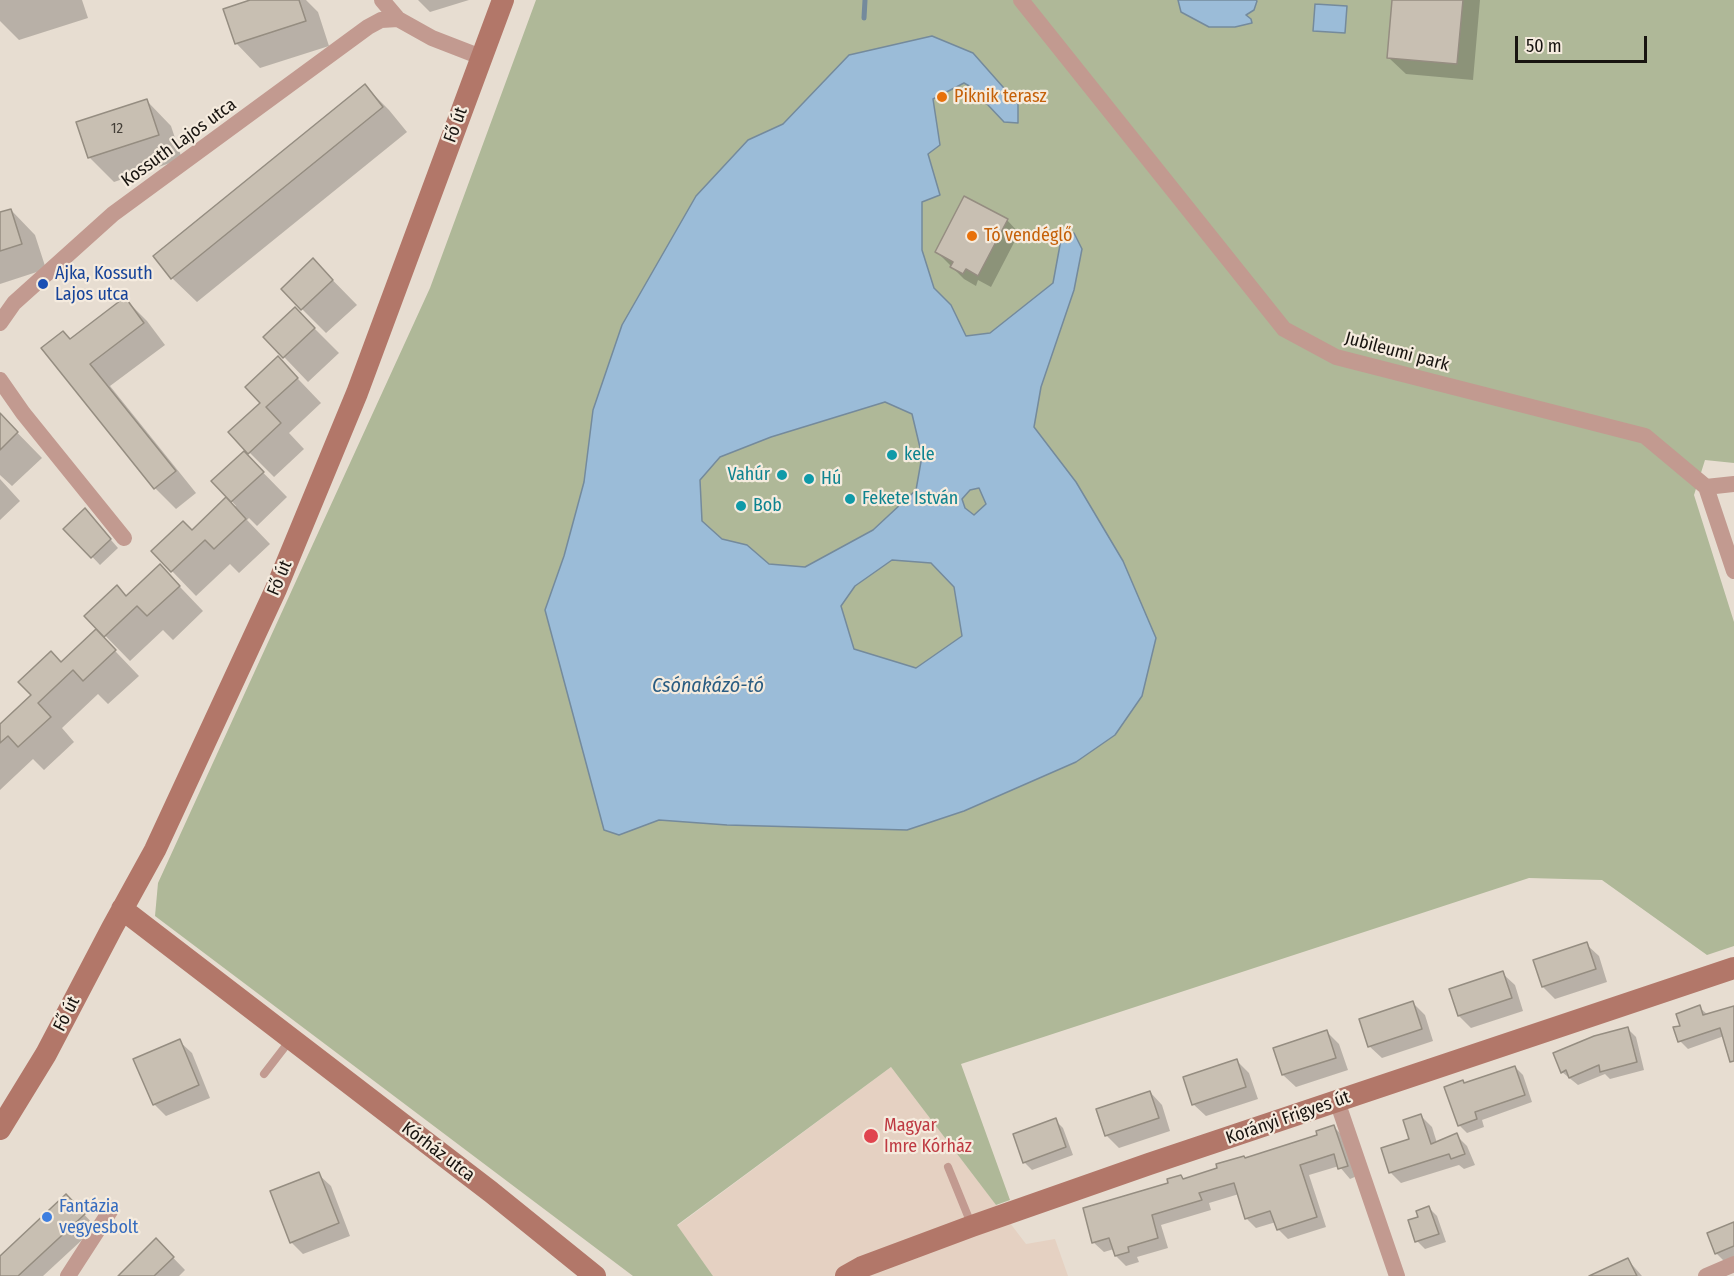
<!DOCTYPE html>
<meta charset="utf-8">
<style>
body{margin:0}
#map{position:relative;width:1734px;height:1276px;overflow:hidden;background:#e7ddd1;font-family:"Fira Sans Condensed",sans-serif}
canvas{display:block}
.scale{position:absolute;left:1515px;top:36px;width:132px;height:27px;box-sizing:border-box;border:3px solid #181410;border-top:0;padding-left:8px;font-size:18px;line-height:21px;white-space:nowrap;color:#181410;-webkit-text-stroke:4px #f5ebde;paint-order:stroke}
</style>
<div id="map">
<canvas width="1734" height="1276"></canvas>
<div class="scale">50 m</div>
</div>
<script>
const c = document.querySelector('canvas').getContext('2d');
c.lineJoin = 'round';
function fill(path, color) {
  c.fillStyle = color;
  c.fill(path, 'evenodd');
}
function poly(rows) {
  const path = new Path2D();
  for (const r of rows) {
    path.moveTo(r[0], r[1]);
    for (let i = 2; i < r.length; i += 2) path.lineTo(r[i], r[i + 1]);
  }
  return path;
}
function stroke(path, color, width, dash) {
  c.strokeStyle = color;
  c.lineWidth = width;
  c.lineCap = dash ? 'butt' : 'round';
  c.setLineDash(dash || []);
  c.stroke(path);
}
function drawText(font, color, halo, rows, align = 'center') {
  c.font = font + ' "Fira Sans Condensed",sans-serif';
  c.lineWidth = 4.5;
  c.setLineDash([]);
  c.textBaseline = 'middle';
  c.strokeStyle = halo;
  c.fillStyle = color;
  for (const [text, x, y, turn = 0] of rows) {
    c.save();
    c.translate(x, y);
    c.rotate((+turn || 0) * Math.PI / 180);
    c.textAlign = isNaN(turn) ? turn : align;
    if (halo) c.strokeText(text, 0, 0);
    c.fillText(text, 0, 0);
    c.restore();
  }
}
fill(poly([
 [891,1067,1026,1244,1055,1239,1068,1276,713,1276,677,1226]
]), '#e5d1c2');
fill(poly([
 [536,0,1734,0,1734,463,1705,460,1694,495,1734,622,1734,946,1707,955,1602,880,1529,878,961,1064,1010,1200,996,1205,891,1067,677,1225,713,1276,633,1276,155,916,158,883,430,288]
]), '#afb898');
const water = poly([
 [1178,0,1256,0,1257,1,1254,10,1246,15,1251,19,1252,23,1235,27,1209,27,1181,12,1178,0],
 [1315,4,1347,6,1345,33,1313,31,1315,4],
 [932,36,973,53,1018,104,1018,123,1004,122,971,87,964,83,933,99,940,145,928,154,940,195,922,202,922,250,934,288,951,305,966,336,990,333,1053,283,1062,234,1074,233,1082,249,1074,290,1041,387,1034,427,1076,482,1123,561,1156,638,1142,696,1115,735,1076,762,964,811,907,830,727,825,659,820,619,835,604,830,545,610,564,556,584,482,593,410,622,325,696,196,748,140,783,124,849,55,932,36],
 [885,402,912,414,922,456,916,490,873,530,805,567,769,564,747,545,722,539,702,521,700,480,720,457,771,437,885,402],
 [979,488,986,504,974,515,965,508,962,499,970,490,979,488],
 [892,560,931,563,954,587,962,636,916,668,854,649,841,606,855,586,892,560]
]);
fill(water, '#9bbcd8');
stroke(water, '#748a9c', 1.5);
fill(poly([
 [0,0,82,0,88,18,19,40,0,21],
 [255,0,306,0,318,12,329,46,260,68,236,43],
 [418,0,469,0,430,12],
 [1394,0,1480,0,1473,80,1406,74,1389,58],
 [365,86,389,110,407,132,197,302,172,278],
 [147,101,171,126,182,159,114,182,89,157],
 [11,210,35,235,46,269,0,284,0,214],
 [1007,220,1019,233,991,287,978,280,976,286,964,279,937,252],
 [313,260,357,305,326,333,302,309],
 [125,299,147,321,165,345,110,386,196,493,176,509,155,488,71,340],
 [295,309,339,353,308,382,265,337],
 [278,358,321,403,289,433,304,449,274,477,230,433,262,403],
 [0,415,42,458,12,486,0,475],
 [244,453,287,497,257,526,249,518,247,520,270,544,239,573,230,564,196,596,172,571,192,531,236,506,214,481],
 [0,479,20,501,0,520],
 [92,518,118,548,100,565,66,529],
 [160,566,203,611,173,640,163,630,130,661,86,616,127,598],
 [96,631,139,676,108,704,98,694,62,728,74,742,44,770,33,759,0,790,0,726,33,695,61,663],
 [1586,944,1599,956,1607,982,1555,999,1543,987],
 [1502,973,1515,985,1523,1011,1471,1028,1459,1016],
 [1413,1003,1425,1015,1433,1041,1382,1058,1369,1046],
 [1699,1007,1708,1015,1734,1007,1734,1052,1724,1036,1688,1049,1680,1041,1682,1027],
 [1628,1029,1636,1037,1644,1070,1610,1079,1605,1074,1578,1085,1562,1072],
 [1327,1032,1339,1044,1348,1070,1296,1087,1283,1075,1275,1049],
 [179,1041,192,1053,210,1098,166,1116,154,1104],
 [1237,1061,1249,1073,1258,1099,1206,1116,1193,1104],
 [1515,1067,1523,1075,1532,1102,1482,1120,1484,1127,1467,1133,1459,1125,1465,1084],
 [1150,1092,1162,1105,1170,1131,1119,1148,1106,1135],
 [1421,1116,1432,1127,1437,1143,1456,1135,1467,1146,1475,1165,1464,1169,1459,1165,1401,1183,1390,1172,1411,1140],
 [1055,1120,1063,1128,1073,1155,1032,1170,1024,1162],
 [1334,1127,1344,1137,1357,1176,1350,1179,1339,1166,1309,1175,1326,1227,1288,1239,1278,1229,1276,1222,1256,1228,1246,1218,1239,1194,1209,1203,1211,1210,1161,1225,1168,1248,1137,1257,1139,1262,1126,1266,1116,1256,1114,1249,1104,1252,1093,1242,1181,1176,1184,1180,1319,1136],
 [318,1174,331,1186,350,1236,303,1254,291,1242],
 [78,1208,96,1227,43,1276,0,1276,0,1258],
 [1429,1208,1437,1216,1446,1242,1425,1249,1417,1241,1420,1218],
 [1734,1224,1734,1257,1724,1261,1716,1253],
 [156,1240,185,1270,179,1276,120,1276],
 [1628,1260,1642,1276,1593,1276]
]), '#0003');
stroke(poly([
 [864,18,865,0]
]), '#748a9c', 5);
const building = poly([
 [250,0,299,0,306,21,235,44,223,9,250,0],
 [1392,0,1463,0,1457,64,1387,58,1392,0],
 [365,84,383,107,171,279,153,256,365,84],
 [147,99,159,135,88,158,76,122,147,99],
 [964,196,1008,219,978,276,966,269,963,274,950,267,953,262,935,252,964,196],
 [11,209,22,244,0,251,0,212,11,209],
 [313,258,333,280,301,310,281,289,313,258],
 [125,297,144,323,90,364,176,471,154,489,41,348,63,331,70,339,125,297],
 [295,307,315,328,283,358,263,337,295,307],
 [278,356,298,378,266,407,281,423,248,454,228,432,260,403,245,387,278,356],
 [0,413,18,432,0,450,0,413],
 [244,451,264,472,231,502,211,481,244,451],
 [226,497,246,519,214,549,205,540,171,572,151,551,183,521,192,530,226,497],
 [85,508,111,539,91,558,63,529,85,508],
 [160,564,180,586,147,616,137,606,104,637,84,616,117,585,126,596,160,564],
 [96,629,116,650,83,681,73,670,38,703,51,717,18,747,8,736,0,743,0,724,31,695,18,682,51,651,61,662,96,629],
 [1587,942,1596,969,1542,987,1533,960,1587,942],
 [1503,971,1512,998,1458,1016,1449,989,1503,971],
 [1413,1001,1422,1029,1368,1047,1359,1019,1413,1001],
 [1700,1005,1703,1015,1734,1006,1734,1061,1730,1062,1720,1028,1678,1042,1673,1027,1680,1026,1676,1014,1700,1005],
 [1628,1027,1637,1062,1600,1072,1599,1065,1569,1078,1566,1070,1561,1073,1553,1053,1594,1036,1628,1027],
 [1327,1030,1336,1058,1282,1075,1273,1048,1327,1030],
 [180,1039,199,1085,153,1105,133,1059,180,1039],
 [1237,1059,1246,1087,1192,1105,1183,1077,1237,1059],
 [1515,1066,1525,1095,1475,1112,1477,1119,1458,1126,1444,1087,1463,1080,1464,1083,1515,1066],
 [1150,1091,1159,1118,1105,1136,1096,1109,1150,1091],
 [1421,1114,1431,1144,1457,1133,1465,1154,1451,1159,1449,1154,1389,1173,1381,1148,1409,1139,1403,1120,1421,1114],
 [1056,1118,1066,1147,1023,1163,1013,1134,1056,1118],
 [1334,1125,1348,1166,1338,1169,1334,1154,1300,1165,1317,1217,1277,1230,1270,1211,1245,1219,1234,1183,1199,1193,1202,1200,1152,1215,1158,1238,1128,1247,1129,1252,1115,1256,1109,1238,1092,1243,1083,1208,1168,1183,1167,1179,1181,1175,1183,1179,1217,1168,1216,1164,1244,1156,1245,1158,1317,1135,1316,1131,1334,1125],
 [319,1172,339,1223,290,1243,270,1191,319,1172],
 [66,1194,85,1214,18,1276,0,1276,0,1256,66,1194],
 [1429,1206,1439,1234,1415,1242,1408,1220,1418,1217,1416,1211,1429,1206],
 [1734,1222,1734,1246,1715,1254,1707,1233,1734,1222],
 [156,1238,174,1257,154,1276,118,1276,156,1238],
 [1628,1258,1637,1276,1589,1276,1628,1258]
]);
fill(building, '#c8bfb2');
stroke(building, '#958d81', 1.5);
stroke(poly([
 [264,1074,291,1039],
 [948,1167,972,1226]
]), '#c29a90', 8);
stroke(poly([
 [382,0,398,19,432,38,481,57],
 [1021,0,1284,329,1336,357,1645,436,1706,487,1734,571],
 [0,323,14,303,113,214,368,27,381,20,398,19],
 [0,380,23,413,124,538],
 [1706,487,1734,484],
 [1337,1101,1397,1276],
 [68,1276,112,1208],
 [1706,1276,1734,1264]
]), '#c29a90', 16);
stroke(poly([
 [122,909,491,1192,595,1276],
 [0,1129,46,1054,112,928,155,850,276,589,357,393,503,0],
 [846,1276,862,1267,972,1226,1149,1164,1734,968]
]), '#b27769', 22);
for (const [x, y, r, color] of [
 [942,97,6,"#e8710a"],
 [972,236,6,"#e8710a"],
 [43,284,6,"#1a4fb4"],
 [892,455,6,"#0f9aa8"],
 [782,475,6,"#0f9aa8"],
 [809,479,6,"#0f9aa8"],
 [850,499,6,"#0f9aa8"],
 [741,506,6,"#0f9aa8"],
 [871,1136,8,"#e0444e"],
 [47,1217,6,"#3f7fe0"]
]) {
  const dot = new Path2D();
  dot.arc(x, y, r, 0, 2 * Math.PI);
  c.fillStyle = color;
  c.fill(dot);
  stroke(dot, '#f5ebde', 2);
}
drawText('15px', '#443f38', null, [
 ["12",117,129]
]);
drawText('18px', '#c56008', '#f5ebde', [
 ["Piknik terasz",954,97],
 ["Tó vendéglő",984,236]
], 'left');
drawText('18px', '#181410', '#f5ebde', [
 ["Fő út",456,125,-70],
 ["Kossuth Lajos utca",179,143,-36],
 ["Jubileumi park",1397,352,15],
 ["Fő út",280,578,-67],
 ["Fő út",67,1014,-63],
 ["Korányi Frigyes út",1288,1118,-19],
 ["Kórház utca",438,1152,37]
]);
drawText('18px', '#164399', '#f5ebde', [
 ["Ajka, Kossuth",55,274],
 ["Lajos utca",55,295]
], 'left');
drawText('18px', '#0d838f', '#f5ebde', [
 ["kele",904,455],
 ["Vahúr",770,475,"right"],
 ["Hú",821,479],
 ["Fekete István",862,499],
 ["Bob",753,506]
], 'left');
drawText('18px', '#be3a42', '#f5ebde', [
 ["Magyar",884,1126],
 ["Imre Kórház",884,1147]
], 'left');
drawText('18px', '#366cbe', '#f5ebde', [
 ["Fantázia",59,1207],
 ["vegyesbolt",59,1228]
], 'left');
drawText('italic 20px', '#295c82', '#f5ebde', [
 ["Csónakázó-tó",708,686]
]);
</script>
